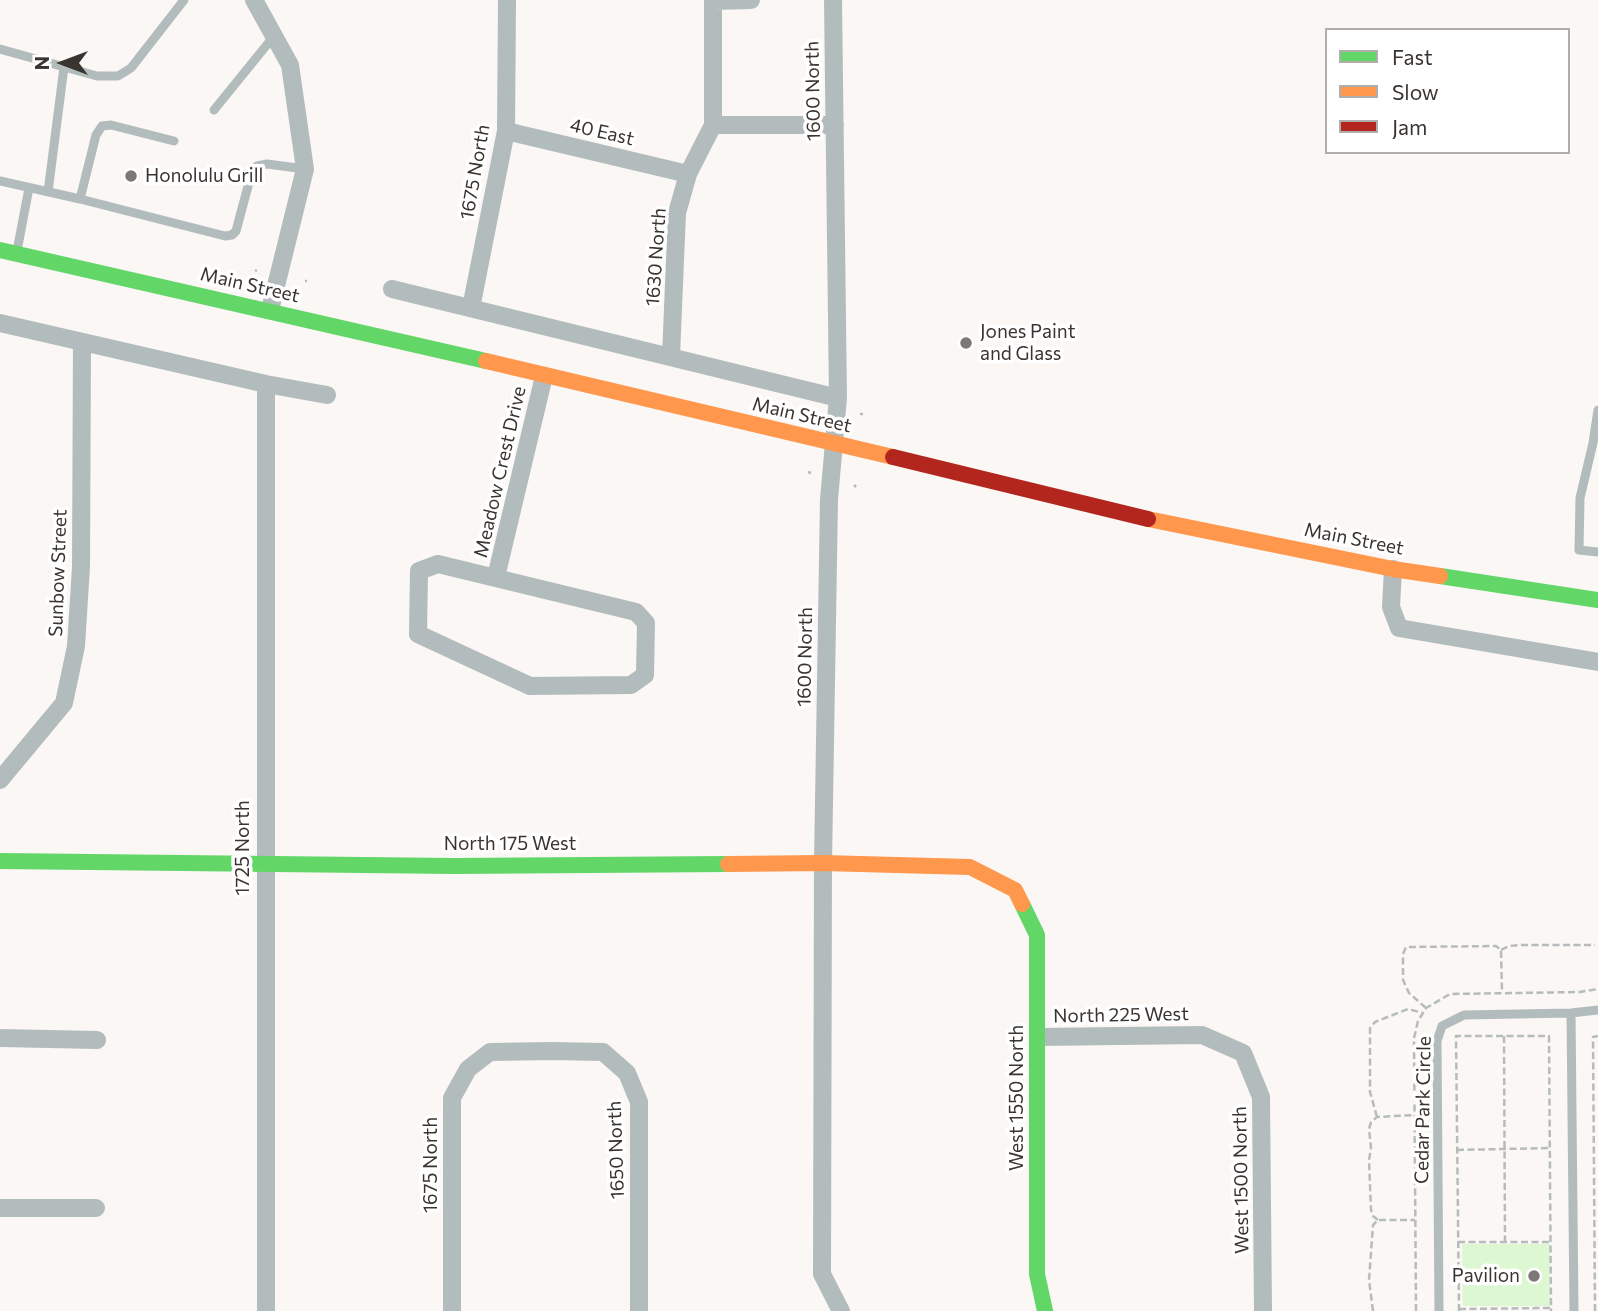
<!DOCTYPE html>
<style>
body{margin:0}
#map{position:relative;width:1598px;height:1311px;overflow:hidden;background:#faf7f5;font-family:Commissioner,sans-serif}
canvas{display:block}
.legend{position:absolute;left:1325px;top:28px;width:245px;height:126px;box-sizing:border-box;background:#fff;border:2px solid #b0aeac;margin:0;padding:9px 12px;list-style:none;font-size:21px;color:#3a3430}
.legend li{display:flex;align-items:center;gap:14px;height:35px}
.legend b{width:35px;border:2px solid #b0aeac}
.north{position:absolute;left:28px;top:28px;width:70px;height:70px;-webkit-text-stroke:5px #fff;paint-order:stroke;rotate:270deg;font-size:19px;font-weight:700;line-height:28px;text-align:center;color:#3a3430}
.north::after{content:'';display:block;margin:auto;width:24px;height:32px;background:#3a3430;clip-path:polygon(50% 0,100% 100%,50% 72%,0 100%)}
</style>
<div id="map">
<canvas width="1598" height="1311"></canvas>
<ul class="legend">
<li><b style="height:9px;background:#63d668"></b>Fast</li>
<li><b style="height:9px;background:#ff974d"></b>Slow</li>
<li><b style="height:9px;background:#b3261e"></b>Jam</li>
</ul>
<div class="north">N</div>
</div>
<script>
const c = document.querySelector('canvas').getContext('2d');
c.lineJoin = 'round';
function fill(path, color) {
  c.fillStyle = color;
  c.fill(path, 'evenodd');
}
function poly(rows) {
  const path = new Path2D();
  for (const r of rows) {
    path.moveTo(r[0], r[1]);
    for (let i = 2; i < r.length; i += 2) path.lineTo(r[i], r[i + 1]);
  }
  return path;
}
function stroke(path, color, width, dash) {
  c.strokeStyle = color;
  c.lineWidth = width;
  c.lineCap = dash ? 'butt' : 'round';
  c.setLineDash(dash || []);
  c.stroke(path);
}
function drawText(font, color, halo, rows, align = 'center') {
  c.font = font + ' Commissioner,sans-serif';
  c.lineWidth = 7;
  c.setLineDash([]);
  c.textBaseline = 'middle';
  c.strokeStyle = halo;
  c.fillStyle = color;
  for (const [text, x, y, turn = 0] of rows) {
    c.save();
    c.translate(x, y);
    c.rotate((+turn || 0) * Math.PI / 180);
    c.textAlign = isNaN(turn) ? turn : align;
    if (halo) c.strokeText(text, 0, 0);
    c.fillText(text, 0, 0);
    c.restore();
  }
}
fill(poly([
 [1462,1244,1550,1244,1550,1306,1463,1306]
]), '#ddf7d2');
stroke(poly([
 [255,270,257,271],
 [305,281,307,281],
 [860,414,863,414],
 [808,472,811,473],
 [854,485,856,487],
 [1501,950,1509,946,1521,945,1595,945],
 [1426,1008,1409,993,1403,980,1403,954,1406,947,1496,946,1501,950,1502,992],
 [1504,1036,1505,1242],
 [1377,1117,1370,1092,1370,1028,1375,1022,1408,1009,1423,1013],
 [1457,1150,1549,1148],
 [1378,1220,1373,1216,1371,1210,1369,1160,1371,1148,1369,1129,1371,1122,1377,1117,1414,1115],
 [1458,1242,1549,1242],
 [1459,1309,1550,1308],
 [1373,1311,1369,1280,1373,1225,1378,1220,1415,1220],
 [1416,1311,1414,1038,1418,1021,1426,1008,1450,994,1580,992,1598,989],
 [1459,1311,1456,1036,1549,1036,1551,1311],
 [1595,1311,1593,1037,1598,1036]
]), '#b6bcbc', 2.5, [7, 3.5]);
stroke(poly([
 [0,49,97,76,118,76,131,68,184,0],
 [214,110,274,36],
 [174,141,111,125,102,126,96,135,80,199,225,236,232,235,236,231,251,175,257,166,267,164,305,169],
 [0,181,80,199],
 [48,192,64,67],
 [17,251,29,188],
 [1598,410,1593,443,1580,498,1579,550,1598,552],
 [1571,1013,1574,1311],
 [1439,1311,1437,1041,1442,1026,1464,1015,1571,1013,1598,1010]
]), '#b3bcbc', 9);
stroke(poly([
 [254,0,290,65,305,169,270,310],
 [833,0,838,398,829,499,823,863,822,1274,841,1311],
 [713,1,751,0],
 [713,125,835,125],
 [506,131,688,174],
 [392,289,838,398],
 [471,308,506,131,507,0],
 [0,323,266,384,327,395],
 [671,356,677,213,688,174,713,125,713,0],
 [438,564,636,612,646,623,645,675,631,685,530,686,418,634,419,571,438,564],
 [1393,569,1391,607,1399,628,1598,662],
 [496,577,544,376],
 [0,780,64,703,76,646,81,567,82,343],
 [1038,1037,1202,1035,1243,1053,1261,1097,1263,1311],
 [0,1038,97,1040],
 [0,1208,96,1208],
 [266,1311,266,384],
 [452,1311,452,1098,468,1069,490,1052,551,1051,603,1052,627,1073,639,1102,639,1311]
]), '#b3bcbc', 18);
stroke(poly([
 [0,250,486,361],
 [1440,576,1598,600],
 [0,861,454,866,728,864],
 [1022,904,1037,935,1037,1274,1045,1311]
]), '#63d668', 16);
stroke(poly([
 [486,361,893,457],
 [1148,519,1393,569,1440,576],
 [728,864,823,863,970,867,1015,890,1022,904]
]), '#ff974d', 16);
stroke(poly([
 [893,457,1148,519]
]), '#b3261e', 16);
for (const [x, y, r, color] of [
 [131,176,7,"#7d7875"],
 [966,343,7,"#7d7875"],
 [1534,1276,7,"#7d7875"]
]) {
  const dot = new Path2D();
  dot.arc(x, y, r, 0, 2 * Math.PI);
  c.fillStyle = color;
  c.fill(dot);
  stroke(dot, '#fff', 2.5);
}
drawText('19px', '#3a3430', '#fff', [
 ["1600 North",813,91,-91],
 ["40 East",602,132,13],
 ["1675 North",475,172,-80],
 ["1630 North",656,257,-86],
 ["Main Street",250,285,13],
 ["Main Street",802,415,13],
 ["Meadow Crest Drive",500,472,-77],
 ["Main Street",1354,539,11],
 ["Sunbow Street",58,573,-88],
 ["1600 North",805,657,-89],
 ["North 175 West",510,844],
 ["1725 North",243,848,-90],
 ["North 225 West",1121,1015,-1],
 ["West 1550 North",1017,1098,-90],
 ["Cedar Park Circle",1423,1110,-89],
 ["1650 North",616,1150,-92],
 ["1675 North",431,1165,-90],
 ["West 1500 North",1241,1180,-91]
]);
drawText('19px', '#3a3430', '#fff', [
 ["Honolulu Grill",145,176],
 ["Jones Paint",980,332],
 ["and Glass",980,354],
 ["Pavilion",1520,1276,"right"]
], 'left');
</script>
